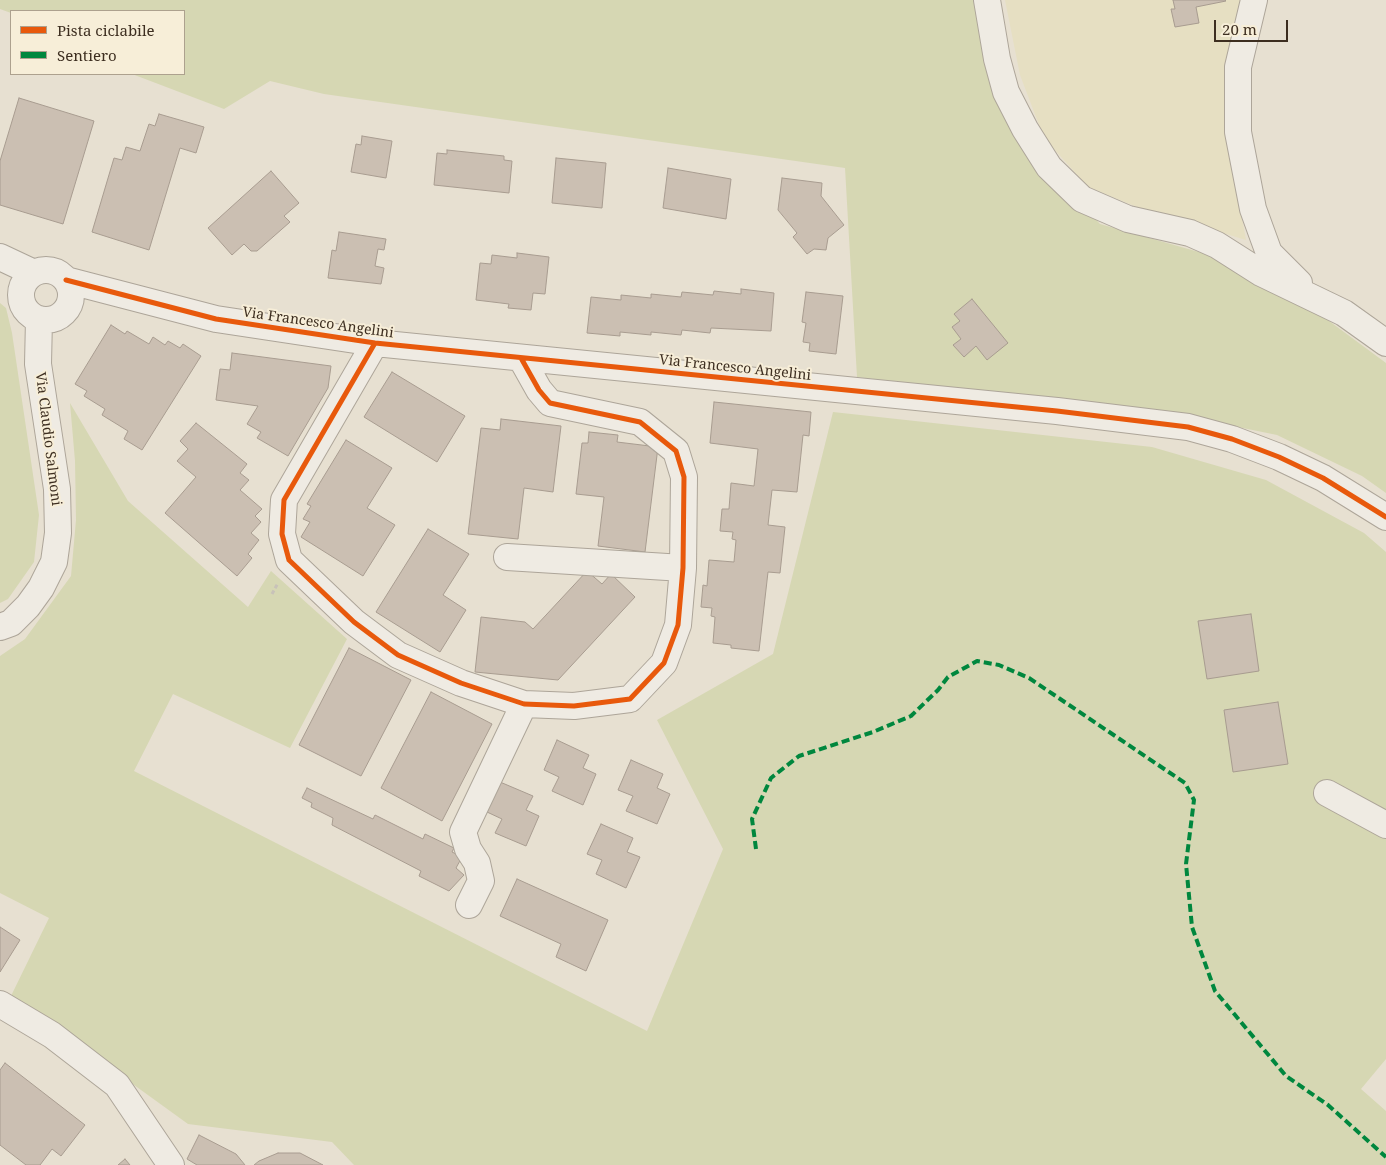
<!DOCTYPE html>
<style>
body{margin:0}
#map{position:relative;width:1386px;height:1165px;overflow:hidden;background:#e7e0d1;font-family:"Noto Serif",serif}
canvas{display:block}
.legend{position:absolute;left:10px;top:10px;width:175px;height:65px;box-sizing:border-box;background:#f7eed8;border:1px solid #ada18e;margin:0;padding:6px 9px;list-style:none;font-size:15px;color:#3d2e20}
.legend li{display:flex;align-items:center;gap:10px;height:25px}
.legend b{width:25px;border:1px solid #ada18e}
.scale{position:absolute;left:1214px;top:20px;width:74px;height:22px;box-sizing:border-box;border:2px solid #3d2e20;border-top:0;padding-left:6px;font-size:15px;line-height:18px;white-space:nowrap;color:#3d2e20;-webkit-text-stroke:4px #f7eed8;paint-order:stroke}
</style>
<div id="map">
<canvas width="1386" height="1165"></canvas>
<ul class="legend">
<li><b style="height:6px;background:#e8590c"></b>Pista ciclabile</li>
<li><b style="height:6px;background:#00873e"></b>Sentiero</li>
</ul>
<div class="scale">20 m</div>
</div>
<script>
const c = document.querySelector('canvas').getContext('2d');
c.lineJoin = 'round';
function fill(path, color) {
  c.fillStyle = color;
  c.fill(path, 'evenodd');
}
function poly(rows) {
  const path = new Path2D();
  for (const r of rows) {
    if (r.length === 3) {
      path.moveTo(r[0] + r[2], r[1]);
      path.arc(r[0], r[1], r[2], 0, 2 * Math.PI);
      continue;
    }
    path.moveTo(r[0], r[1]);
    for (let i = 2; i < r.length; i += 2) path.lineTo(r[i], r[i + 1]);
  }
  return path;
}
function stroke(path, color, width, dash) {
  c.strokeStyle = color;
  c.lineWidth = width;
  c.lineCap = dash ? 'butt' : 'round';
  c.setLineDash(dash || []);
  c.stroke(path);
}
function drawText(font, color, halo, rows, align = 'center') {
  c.font = font + ' "Noto Serif",serif';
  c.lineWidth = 4;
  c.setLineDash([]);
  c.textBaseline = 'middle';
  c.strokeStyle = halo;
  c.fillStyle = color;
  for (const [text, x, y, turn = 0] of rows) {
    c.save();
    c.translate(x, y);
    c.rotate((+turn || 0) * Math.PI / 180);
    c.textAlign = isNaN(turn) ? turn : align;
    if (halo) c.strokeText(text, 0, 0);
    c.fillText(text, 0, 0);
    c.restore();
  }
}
fill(poly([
 [1005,0,1244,0,1235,37,1225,124,1246,240,1137,207,1088,187,1044,138,1020,75]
]), '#e6dfc2');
fill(poly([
 [0,0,981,0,1021,137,1100,224,1206,254,1302,301,1386,363,1386,493,1362,476,1277,435,1194,418,857,377,845,168,324,94,270,81,224,109,132,74,184,74,184,11,11,11,11,13,0,9],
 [0,303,6,308,12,333,39,515,34,562,8,599,0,603],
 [70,403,128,501,248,607,271,571,347,639,290,748,173,694,134,771,647,1031,723,849,657,720,773,654,833,412,1152,447,1266,480,1364,533,1386,552,1386,1059,1361,1089,1386,1111,1386,1165,354,1165,332,1142,188,1124,11,996,49,918,0,893,0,656,25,639,71,576,76,520,75,461]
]), '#d6d7b3');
const building = poly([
 [1173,0,1225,0,1226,1,1196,7,1199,23,1175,27,1171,9,1175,9,1173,0],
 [19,98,94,121,63,224,0,205,0,161,19,98],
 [159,114,204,127,196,153,180,148,149,250,92,232,114,158,122,160,126,147,140,151,149,124,155,126,159,114],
 [362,136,392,141,386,178,351,172,356,144,361,145,362,136],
 [447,150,504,156,504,160,512,161,509,193,434,185,437,153,447,154,447,150],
 [556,158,606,163,602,208,552,203,556,158],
 [668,168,731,179,726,219,663,208,668,168],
 [271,171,299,203,284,216,290,222,257,251,251,251,244,244,232,255,208,228,271,171],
 [782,178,822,183,821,196,844,225,828,238,826,250,814,249,807,254,793,237,797,233,778,210,782,178],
 [339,232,386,239,384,250,378,249,375,266,384,268,381,284,328,278,332,250,336,251,339,232],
 [517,253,549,257,545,294,533,293,531,310,508,308,509,304,476,300,480,263,491,264,492,255,517,258,517,253],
 [741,289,774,293,771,331,711,328,710,333,682,330,681,335,651,332,651,335,620,332,620,336,587,333,591,297,621,300,621,295,651,298,651,294,681,297,682,292,713,295,714,291,741,294,741,289],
 [806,292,843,296,836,354,809,351,810,343,803,342,806,323,802,322,806,292],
 [972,299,1008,343,987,360,976,346,964,357,953,345,961,339,952,327,960,321,954,314,972,299],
 [111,325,125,334,127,331,149,344,153,337,165,345,168,341,180,348,183,344,201,356,142,450,124,439,128,431,102,415,105,409,84,396,87,391,75,384,111,325],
 [232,353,331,366,328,388,288,456,257,438,261,432,247,424,258,406,216,400,220,369,230,370,232,353],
 [392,372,465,416,437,462,364,417,392,372],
 [714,402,811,412,809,436,803,435,797,492,772,490,768,525,785,527,780,573,768,572,759,651,731,648,731,645,713,643,715,617,711,616,712,608,701,607,703,585,707,586,709,560,734,562,736,540,732,539,733,532,720,531,722,509,729,509,731,483,754,486,758,449,710,443,714,402],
 [501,419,561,426,553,492,524,488,518,539,468,534,481,428,500,430,501,419],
 [196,423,247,464,240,473,249,480,240,490,262,509,255,516,261,522,251,533,259,540,248,554,252,558,237,576,165,513,196,477,177,461,188,449,180,441,196,423],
 [589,432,618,435,617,442,658,447,645,552,598,546,604,497,576,494,582,443,588,443,589,432],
 [346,440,392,468,367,508,395,525,363,576,301,537,310,522,303,519,311,506,307,504,346,440],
 [428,529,469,554,443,595,466,610,440,652,376,612,428,529],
 [587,571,602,584,611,574,635,597,558,680,475,672,481,617,525,622,533,629,587,571],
 [1251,614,1259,671,1207,679,1198,621,1251,614],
 [349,648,411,680,361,776,299,745,349,648],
 [431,692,492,724,442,821,381,788,431,692],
 [1278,702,1288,764,1233,772,1224,710,1278,702],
 [557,740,589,755,583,768,596,774,583,805,552,791,559,777,544,770,557,740],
 [631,760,663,774,657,788,670,794,657,824,626,811,633,796,618,790,631,760],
 [500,782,533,796,526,810,539,816,526,846,495,833,502,819,487,812,500,782],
 [307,788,373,819,375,815,423,839,425,834,454,848,452,852,462,857,456,868,464,875,449,891,419,876,421,871,332,825,333,818,311,807,312,803,302,798,307,788],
 [601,824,633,838,627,852,640,857,626,888,596,874,602,860,587,854,601,824],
 [517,879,608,920,586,971,556,957,561,944,500,916,517,879],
 [0,927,20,940,0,972,0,927],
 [5,1063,85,1125,61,1156,52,1149,40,1165,26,1165,0,1145,0,1070,5,1063],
 [199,1135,236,1154,245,1165,197,1165,187,1159,199,1135],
 [278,1153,300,1153,323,1165,254,1165,259,1161,278,1153],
 [125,1159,130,1165,118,1165,125,1159]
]);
fill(building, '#cbbfb2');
stroke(building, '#a89c90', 1);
const minor = poly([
 [987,0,997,59,1006,92,1025,129,1049,167,1082,199,1128,219,1190,233,1217,245,1261,273,1344,313,1386,343],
 [1254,0,1238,67,1238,132,1253,209,1269,253,1299,283],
 [0,257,34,273],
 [46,295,25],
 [66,280,216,319,375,343,1057,411,1188,427,1232,439,1279,457,1323,478,1386,517],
 [375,343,284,500,282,534,289,560,354,622,398,655,461,683,524,704,574,706,630,699,664,663,678,625,683,568,684,477,676,451,640,422,550,403,539,390,521,358],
 [507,557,683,568],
 [0,627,11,623,28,606,41,588,54,562,58,533,57,489,38,364,39,319],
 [1327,793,1386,825],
 [469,905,481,881,477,863,468,849,463,832,524,704],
 [0,1004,52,1035,117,1085,171,1165]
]);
stroke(minor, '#ada599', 28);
stroke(poly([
 [272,594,278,583]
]), '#c8c2b9', 3, [4, 2.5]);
stroke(minor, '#efebe3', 26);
stroke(poly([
 [756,849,752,819,771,778,799,756,873,732,911,716,938,690,948,677,977,661,999,665,1029,678,1185,783,1194,800,1186,864,1192,927,1215,991,1286,1076,1328,1105,1386,1157]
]), '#00873e', 4, [8, 4]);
stroke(poly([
 [66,280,216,319,375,343,1057,411,1188,427,1232,439,1279,457,1323,478,1386,517],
 [375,343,284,500,282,534,289,560,354,622,398,655,461,683,524,704,574,706,630,699,664,663,678,625,683,568,684,477,676,451,640,422,550,403,539,390,521,358]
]), '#e8590c', 5);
drawText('14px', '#3d2e20', '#f7eed8', [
 ["Via Francesco Angelini",318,323,8],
 ["Via Francesco Angelini",735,368,6],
 ["Via Claudio Salmoni",48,439,83]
]);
</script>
